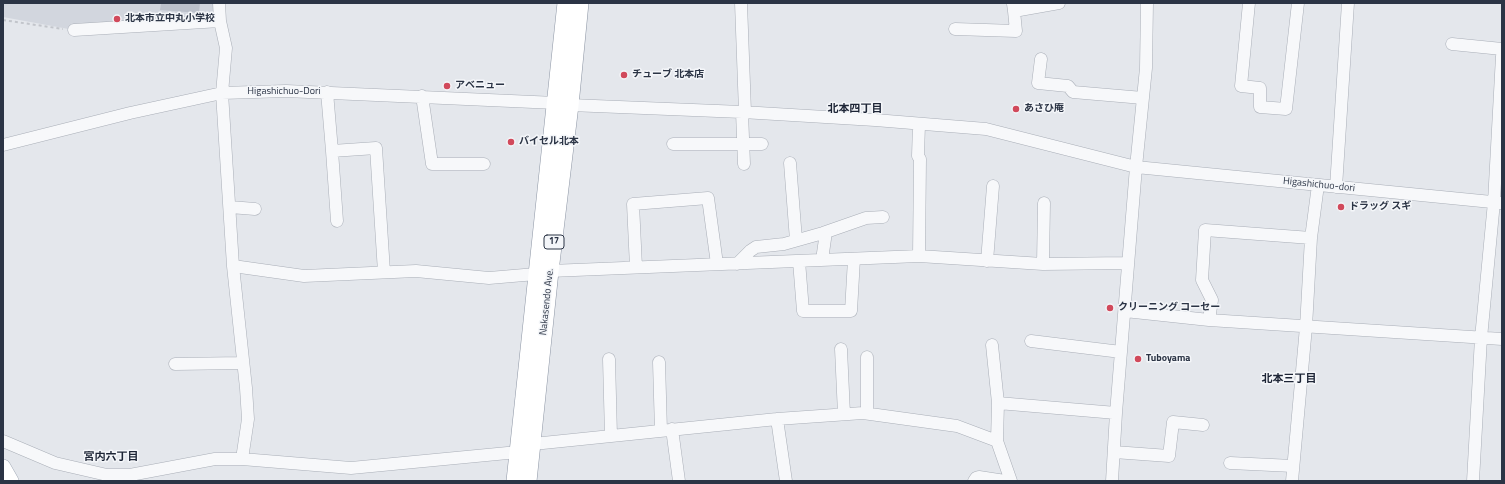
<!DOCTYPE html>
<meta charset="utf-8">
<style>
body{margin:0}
#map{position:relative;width:1505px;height:484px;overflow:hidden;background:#e4e7ec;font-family:"Titillium Web",sans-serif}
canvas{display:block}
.frame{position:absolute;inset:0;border:4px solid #2b3445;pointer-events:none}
</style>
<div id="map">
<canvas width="1505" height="484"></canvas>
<div class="frame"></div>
</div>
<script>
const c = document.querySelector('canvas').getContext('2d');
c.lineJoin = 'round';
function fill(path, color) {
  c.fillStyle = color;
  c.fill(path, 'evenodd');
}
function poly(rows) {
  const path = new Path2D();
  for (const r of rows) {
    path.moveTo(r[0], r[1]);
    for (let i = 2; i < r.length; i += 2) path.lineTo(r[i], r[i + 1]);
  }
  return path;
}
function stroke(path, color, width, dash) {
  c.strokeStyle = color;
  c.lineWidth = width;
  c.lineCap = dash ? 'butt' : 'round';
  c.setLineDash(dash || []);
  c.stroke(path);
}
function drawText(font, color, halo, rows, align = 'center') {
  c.font = font + ' "Titillium Web","Noto Sans JP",sans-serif';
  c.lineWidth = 3;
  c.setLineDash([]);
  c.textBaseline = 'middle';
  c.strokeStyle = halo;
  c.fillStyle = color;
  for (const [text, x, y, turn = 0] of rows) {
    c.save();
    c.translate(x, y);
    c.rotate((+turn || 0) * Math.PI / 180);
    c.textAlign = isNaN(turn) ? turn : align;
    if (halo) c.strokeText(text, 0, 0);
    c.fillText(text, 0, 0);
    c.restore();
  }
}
fill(poly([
 [3,3,219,3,220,21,74,30,3,17]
]), '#d2d6de');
fill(poly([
 [161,3,200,3,199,13,160,10]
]), '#bbc0ca');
const minor = poly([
 [219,3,220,21,226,48,222,93,233,266,246,388,248,419,242,459],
 [741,3,745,112],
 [1249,3,1241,86,1260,88,1260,107,1286,109,1298,3],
 [1013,4,1014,11,1059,3],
 [955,29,1016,31,1014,11],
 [74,30,220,21],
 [1452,44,1502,49],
 [1041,59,1038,83,1068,86,1073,92,1143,98],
 [327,92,332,151,376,148,384,272],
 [422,96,432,164,484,164],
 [742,112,744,164],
 [919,124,918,156,920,159,919,256],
 [673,144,762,144],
 [3,145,130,113,222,93,286,91,556,103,570,105,742,112,875,120,986,129,1136,167,1502,203],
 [332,151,337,221],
 [790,163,796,240],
 [1336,187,1348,3],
 [230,207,255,209],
 [822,260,826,232],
 [799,261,803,311,851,311,854,259],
 [987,261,993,186],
 [737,264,750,251,756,247,784,244,823,233,866,218,883,217],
 [1043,264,1044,203],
 [233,266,304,276,416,271,489,278,536,274],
 [636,267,633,204,708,198,717,264],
 [550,271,919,256,1043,264,1128,263],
 [1125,311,1209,320,1502,339],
 [1209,320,1212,300,1202,280,1205,230,1311,238],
 [1031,341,1121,352],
 [992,345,998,403,997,441,1011,481],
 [841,349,844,414],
 [609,359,611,436],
 [659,362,661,431],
 [175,364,243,363],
 [998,403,1116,413],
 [867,413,867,357],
 [777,419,786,481],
 [672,429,679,481],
 [3,441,55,463,107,475,130,475,215,459,242,459,351,468,518,452],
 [533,444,777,419,863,413,957,426,997,441],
 [1114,452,1169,456,1173,422,1203,425],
 [1230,463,1293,466],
 [974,481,976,478,979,477,1005,481],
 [1112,481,1116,413,1136,167,1146,68,1147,3],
 [1292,481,1306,327,1311,238,1318,185],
 [1473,481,1481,338,1494,202,1502,56]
]);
const major = poly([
 [3,467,11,481]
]);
const highway = poly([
 [515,481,566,3],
 [528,481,550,271,570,105,580,3]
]);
stroke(minor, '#a9aeb7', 13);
stroke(major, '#a3abb8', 16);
stroke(highway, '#8b94a3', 18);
stroke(poly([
 [3,20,63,29]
]), '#c2c5cb', 2, [3, 3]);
stroke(minor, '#f7f8fa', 12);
stroke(major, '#fff', 15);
stroke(highway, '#fff', 17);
stroke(poly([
 [538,139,577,143]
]), '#c2c5cb', 2, [3, 3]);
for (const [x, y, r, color] of [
 [117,19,4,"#d1495b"],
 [624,75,4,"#d1495b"],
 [447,86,4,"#d1495b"],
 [1016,109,4,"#d1495b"],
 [511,142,4,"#d1495b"],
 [1341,207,4,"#d1495b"],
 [1110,308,4,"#d1495b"],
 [1138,359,4,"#d1495b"]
]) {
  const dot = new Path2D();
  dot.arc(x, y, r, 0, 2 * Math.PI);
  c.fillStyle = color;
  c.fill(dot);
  stroke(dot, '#f4f6f9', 1.5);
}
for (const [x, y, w] of [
 [554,242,20]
]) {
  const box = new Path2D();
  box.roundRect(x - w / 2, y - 7, w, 14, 3);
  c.fillStyle = '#f4f6f9';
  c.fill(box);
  stroke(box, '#2b3445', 1);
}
drawText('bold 9px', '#2b3445', null, [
 ["17",554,242]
]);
drawText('bold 10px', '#2b3445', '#f4f6f9', [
 ["北本市立中丸小学校",125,19],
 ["チューブ 北本店",632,75],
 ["アベニュー",455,86],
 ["あさひ庵",1024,109],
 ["バイセル北本",519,142],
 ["ドラッグ スギ",1349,207],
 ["クリーニング コーセー",1118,308],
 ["Tuboyama",1146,359]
], 'left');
drawText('10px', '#2b3445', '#f4f6f9', [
 ["Higashichuo-Dori",284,92],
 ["Higashichuo-dori",1319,185,6],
 ["Nakasendo Ave.",547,302,-84]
]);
drawText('bold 11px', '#1d2536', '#f4f6f9', [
 ["北本四丁目",855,109],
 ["北本三丁目",1289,379],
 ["宮内六丁目",111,457]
]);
</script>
